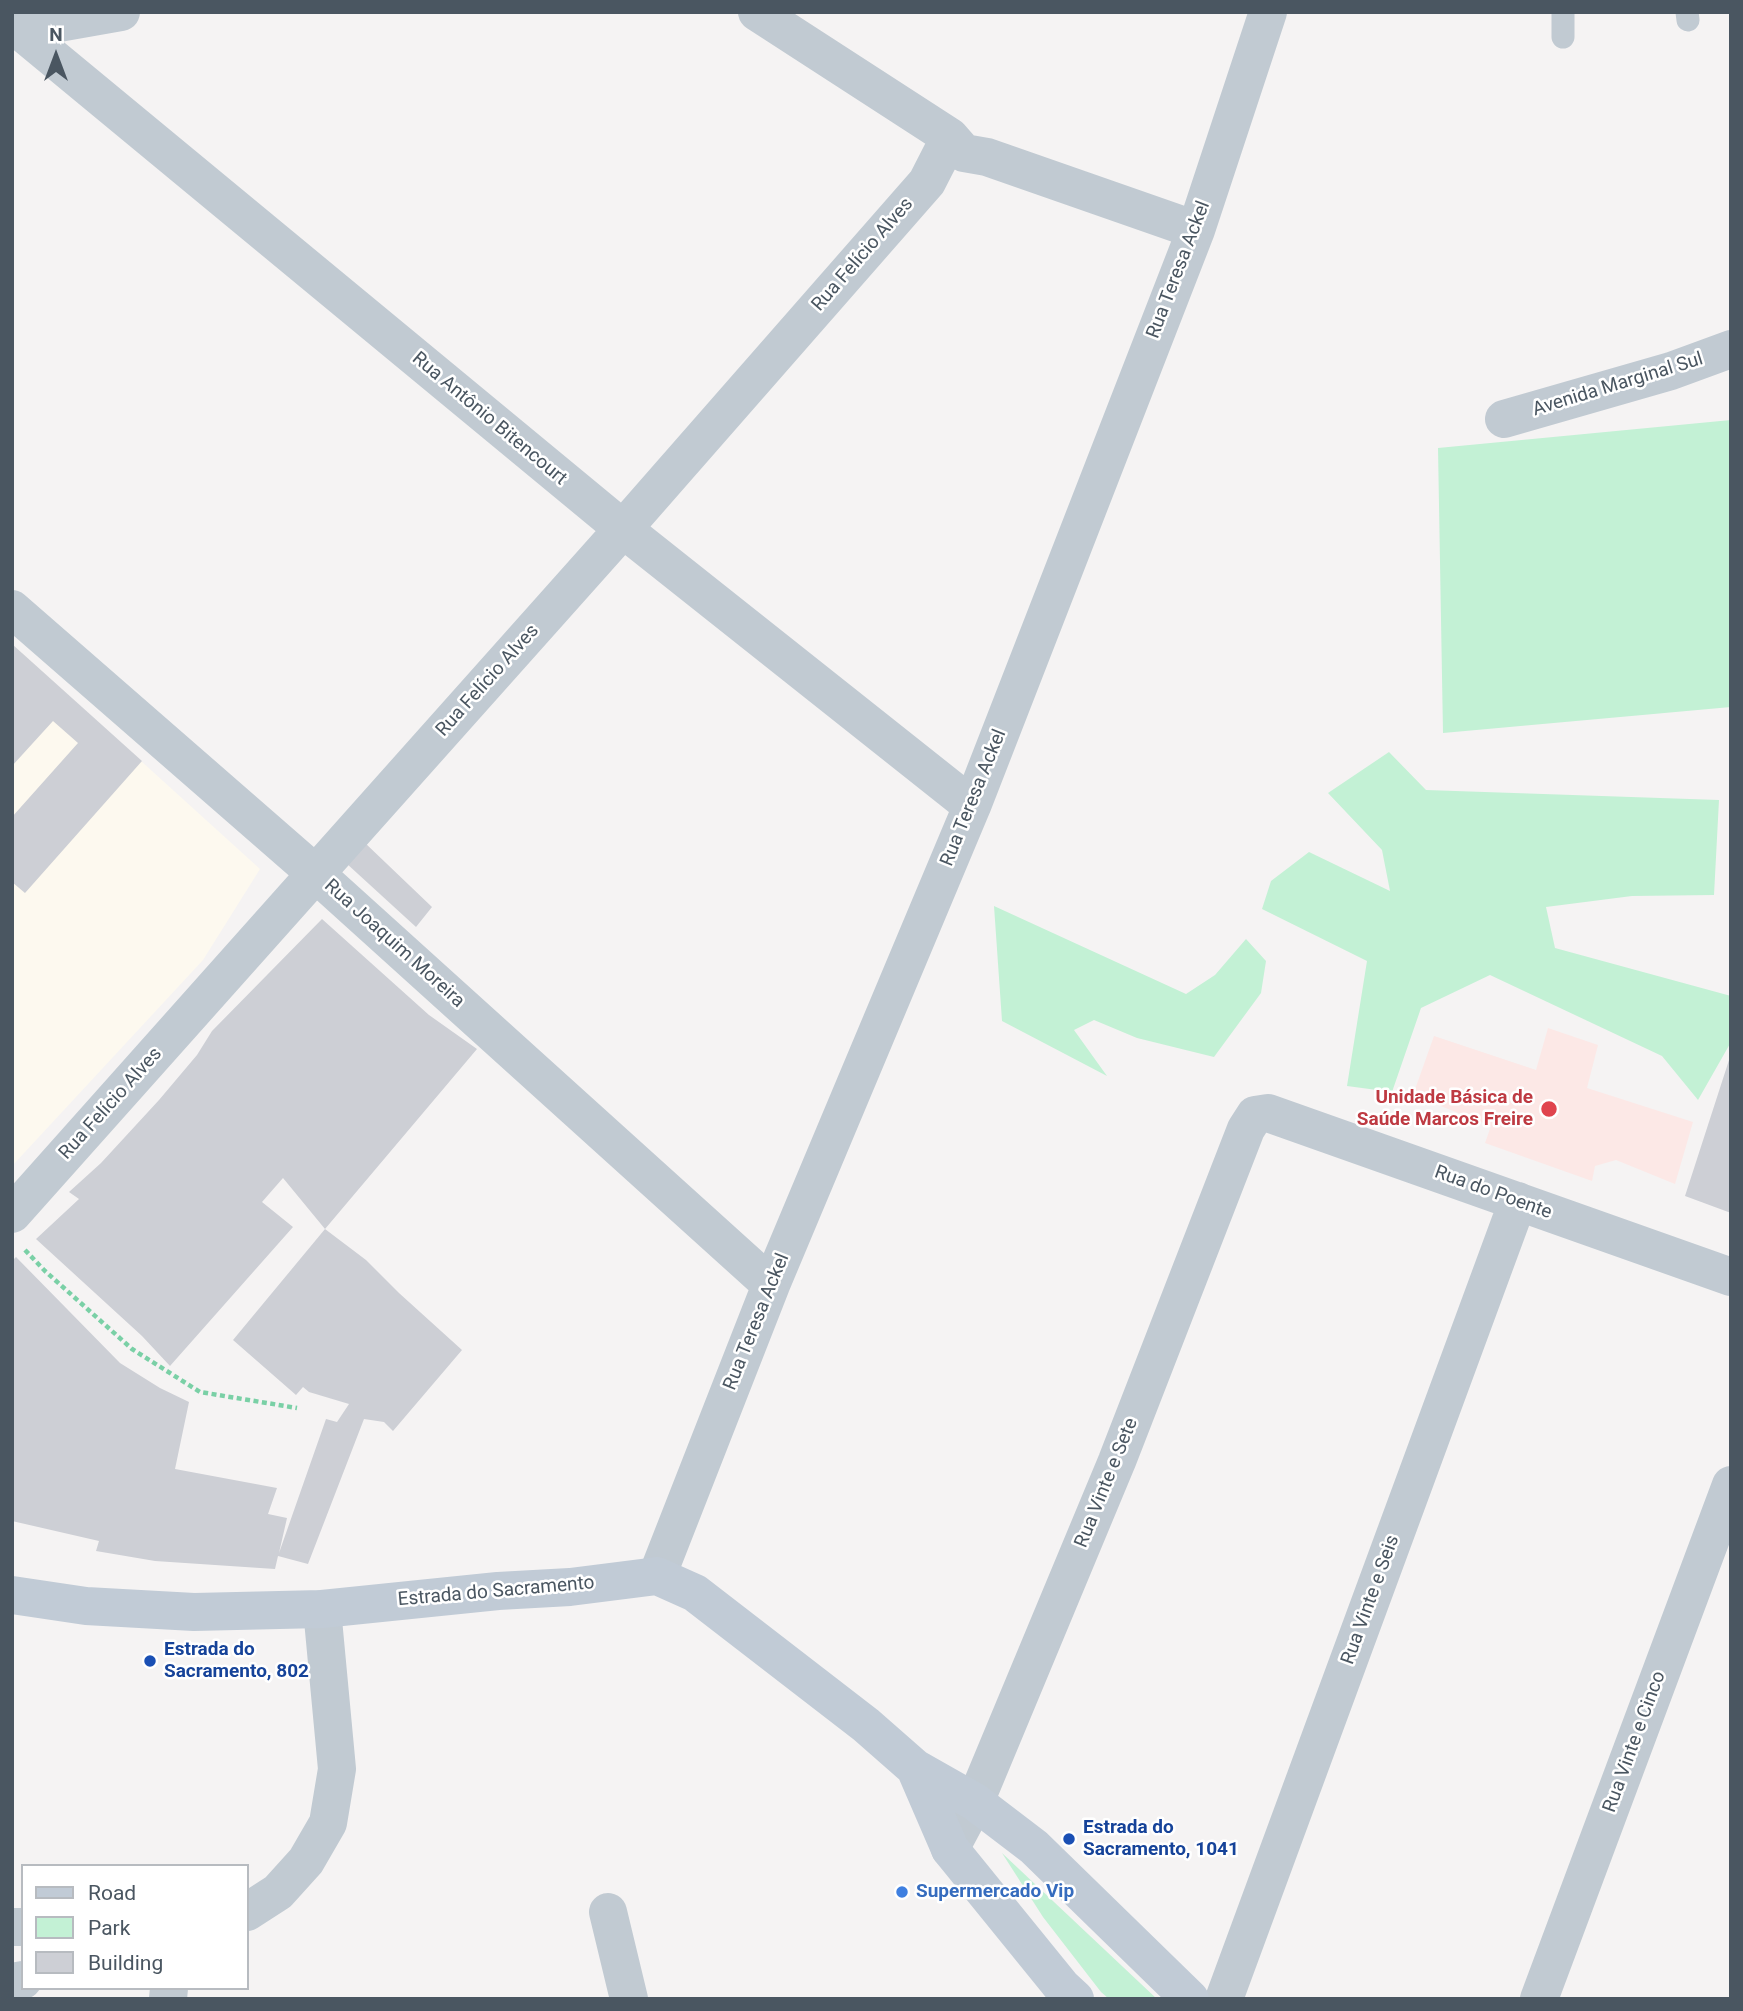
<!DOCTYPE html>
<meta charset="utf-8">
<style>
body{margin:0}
#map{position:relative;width:1743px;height:2011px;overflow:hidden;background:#f5f3f3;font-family:Roboto,sans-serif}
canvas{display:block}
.frame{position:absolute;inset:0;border:14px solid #4a5661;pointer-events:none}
.legend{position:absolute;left:21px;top:1864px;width:228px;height:126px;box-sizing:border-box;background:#fff;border:2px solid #b7bbc0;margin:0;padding:9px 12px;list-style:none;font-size:21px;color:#4a5661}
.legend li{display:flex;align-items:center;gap:14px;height:35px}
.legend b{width:35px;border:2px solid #b7bbc0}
.north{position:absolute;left:21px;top:21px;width:70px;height:70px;-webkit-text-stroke:5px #fff;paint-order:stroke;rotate:0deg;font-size:19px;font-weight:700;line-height:28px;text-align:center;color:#4a5661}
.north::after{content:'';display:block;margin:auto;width:24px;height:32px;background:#4a5661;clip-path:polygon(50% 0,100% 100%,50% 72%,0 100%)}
</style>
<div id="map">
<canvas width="1743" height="2011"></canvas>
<div class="frame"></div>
<ul class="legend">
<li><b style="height:9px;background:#c1cbd6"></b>Road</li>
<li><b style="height:19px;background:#c3f1d5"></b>Park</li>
<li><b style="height:19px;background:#cdcfd5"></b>Building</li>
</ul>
<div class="north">N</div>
</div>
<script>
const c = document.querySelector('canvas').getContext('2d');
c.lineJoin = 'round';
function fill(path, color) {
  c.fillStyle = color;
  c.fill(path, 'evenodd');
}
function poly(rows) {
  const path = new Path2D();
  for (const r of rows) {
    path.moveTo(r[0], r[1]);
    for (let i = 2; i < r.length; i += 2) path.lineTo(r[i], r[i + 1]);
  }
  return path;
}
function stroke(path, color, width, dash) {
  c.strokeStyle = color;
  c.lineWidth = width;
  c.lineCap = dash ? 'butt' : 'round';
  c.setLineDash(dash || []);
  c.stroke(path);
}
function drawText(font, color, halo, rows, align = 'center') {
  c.font = font + ' Roboto,sans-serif';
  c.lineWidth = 5;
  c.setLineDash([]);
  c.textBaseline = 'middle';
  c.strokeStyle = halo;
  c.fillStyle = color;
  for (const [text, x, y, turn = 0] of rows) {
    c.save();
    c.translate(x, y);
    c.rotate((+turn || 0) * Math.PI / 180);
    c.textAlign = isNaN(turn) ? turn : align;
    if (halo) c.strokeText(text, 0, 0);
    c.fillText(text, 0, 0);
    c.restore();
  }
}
fill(poly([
 [12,644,260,869,203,960,12,1166]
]), '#fdf9ef');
fill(poly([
 [1548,1028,1598,1045,1587,1088,1693,1122,1675,1184,1616,1160,1595,1166,1592,1181,1485,1143,1491,1126,1413,1095,1434,1036,1536,1070]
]), '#fce8e6');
fill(poly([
 [1731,420,1731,707,1443,733,1438,448],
 [1389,752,1426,790,1719,800,1714,895,1632,896,1546,907,1555,948,1731,996,1731,1042,1698,1100,1662,1056,1490,975,1421,1008,1392,1092,1347,1086,1367,961,1262,909,1271,881,1309,852,1390,891,1382,850,1328,793],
 [994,906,1186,994,1215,975,1246,939,1266,961,1261,993,1214,1057,1137,1038,1094,1020,1074,1030,1107,1076,1002,1021],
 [1002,1853,1157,1999,1109,1999,1101,1992,1043,1917]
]), '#c3f1d5');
fill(poly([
 [12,644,142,761,25,893,12,882,12,817,78,743,53,721,12,766],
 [364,842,432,907,416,927,346,863],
 [322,919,429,1015,477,1049,325,1229,366,1260,399,1293,462,1350,393,1431,384,1422,364,1419,308,1564,278,1556,275,1569,155,1561,96,1551,99,1541,12,1521,12,1261,16,1257,120,1363,160,1388,189,1402,175,1469,277,1488,268,1514,287,1518,279,1553,326,1419,337,1422,349,1404,309,1392,303,1387,296,1395,233,1340,325,1229,283,1178,262,1202,293,1227,170,1366,142,1336,36,1239,79,1199,69,1192,101,1163,159,1100,197,1055,212,1031],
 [1730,1057,1731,1057,1731,1213,1685,1196]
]), '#cdcfd5');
stroke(poly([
 [25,1250,45,1271,132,1349,200,1392,297,1408]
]), '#7ad0a6', 4.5, [5, 3.5]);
stroke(poly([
 [1563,12,1563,37],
 [1687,12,1688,20]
]), '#c1cad2', 23);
stroke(poly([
 [757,12,950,137],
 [12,24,623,529,972,806],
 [19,30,121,12],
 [1504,419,1671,371,1731,349],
 [12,609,316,874,771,1285],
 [12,1214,623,529,927,182,950,137,964,153,987,157,1196,230],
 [657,1576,771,1285,972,806,1196,230,1268,12],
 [950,1849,975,1802,1117,1461,1246,1129,1255,1115,1268,1113,1731,1277],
 [247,1912,278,1892,306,1861,328,1823,337,1769,322,1609],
 [608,1912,629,1999],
 [12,1927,23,1927],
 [12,1982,23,1980],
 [168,1999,169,1988],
 [1224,1999,1518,1201],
 [1539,1999,1731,1485]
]), '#c1cad2', 38);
stroke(poly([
 [12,1595,86,1606,194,1612,322,1609,498,1591,570,1587,657,1576,695,1593,866,1725,915,1768,975,1802,1034,1847,1190,1999],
 [915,1768,950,1849,1062,1987,1075,1999]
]), '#c1cbd6', 38);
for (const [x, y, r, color] of [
 [1549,1109,9,"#e0444e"],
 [150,1661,7,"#1a4fb4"],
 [1069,1839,7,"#1a4fb4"],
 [902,1892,7,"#3f7fe0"]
]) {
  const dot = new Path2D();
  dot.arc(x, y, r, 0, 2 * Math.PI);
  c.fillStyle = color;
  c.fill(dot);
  stroke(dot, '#fff', 2.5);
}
drawText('19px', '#4a5661', '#fff', [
 ["Rua Felício Alves",863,255,-49],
 ["Rua Teresa Ackel",1179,270,-69],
 ["Avenida Marginal Sul",1618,385,-17],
 ["Rua Antônio Bitencourt",489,419,40],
 ["Rua Felício Alves",488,681,-48],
 ["Rua Teresa Ackel",974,798,-68],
 ["Rua Joaquim Moreira",394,944,42],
 ["Rua Felício Alves",111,1104,-48],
 ["Rua do Poente",1493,1193,20],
 ["Rua Teresa Ackel",757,1322,-68],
 ["Rua Vinte e Sete",1107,1483,-68],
 ["Estrada do Sacramento",496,1592,-5],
 ["Rua Vinte e Seis",1371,1600,-70],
 ["Rua Vinte e Cinco",1635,1742,-70]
]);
drawText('bold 19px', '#be3a42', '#fff', [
 ["Unidade Básica de",1533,1098],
 ["Saúde Marcos Freire",1533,1120]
], 'right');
drawText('bold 19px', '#164399', '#fff', [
 ["Estrada do",164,1650],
 ["Sacramento, 802",164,1672],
 ["Estrada do",1083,1828],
 ["Sacramento, 1041",1083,1850]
], 'left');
drawText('bold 19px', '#366cbe', '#fff', [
 ["Supermercado Vip",916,1892]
], 'left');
</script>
